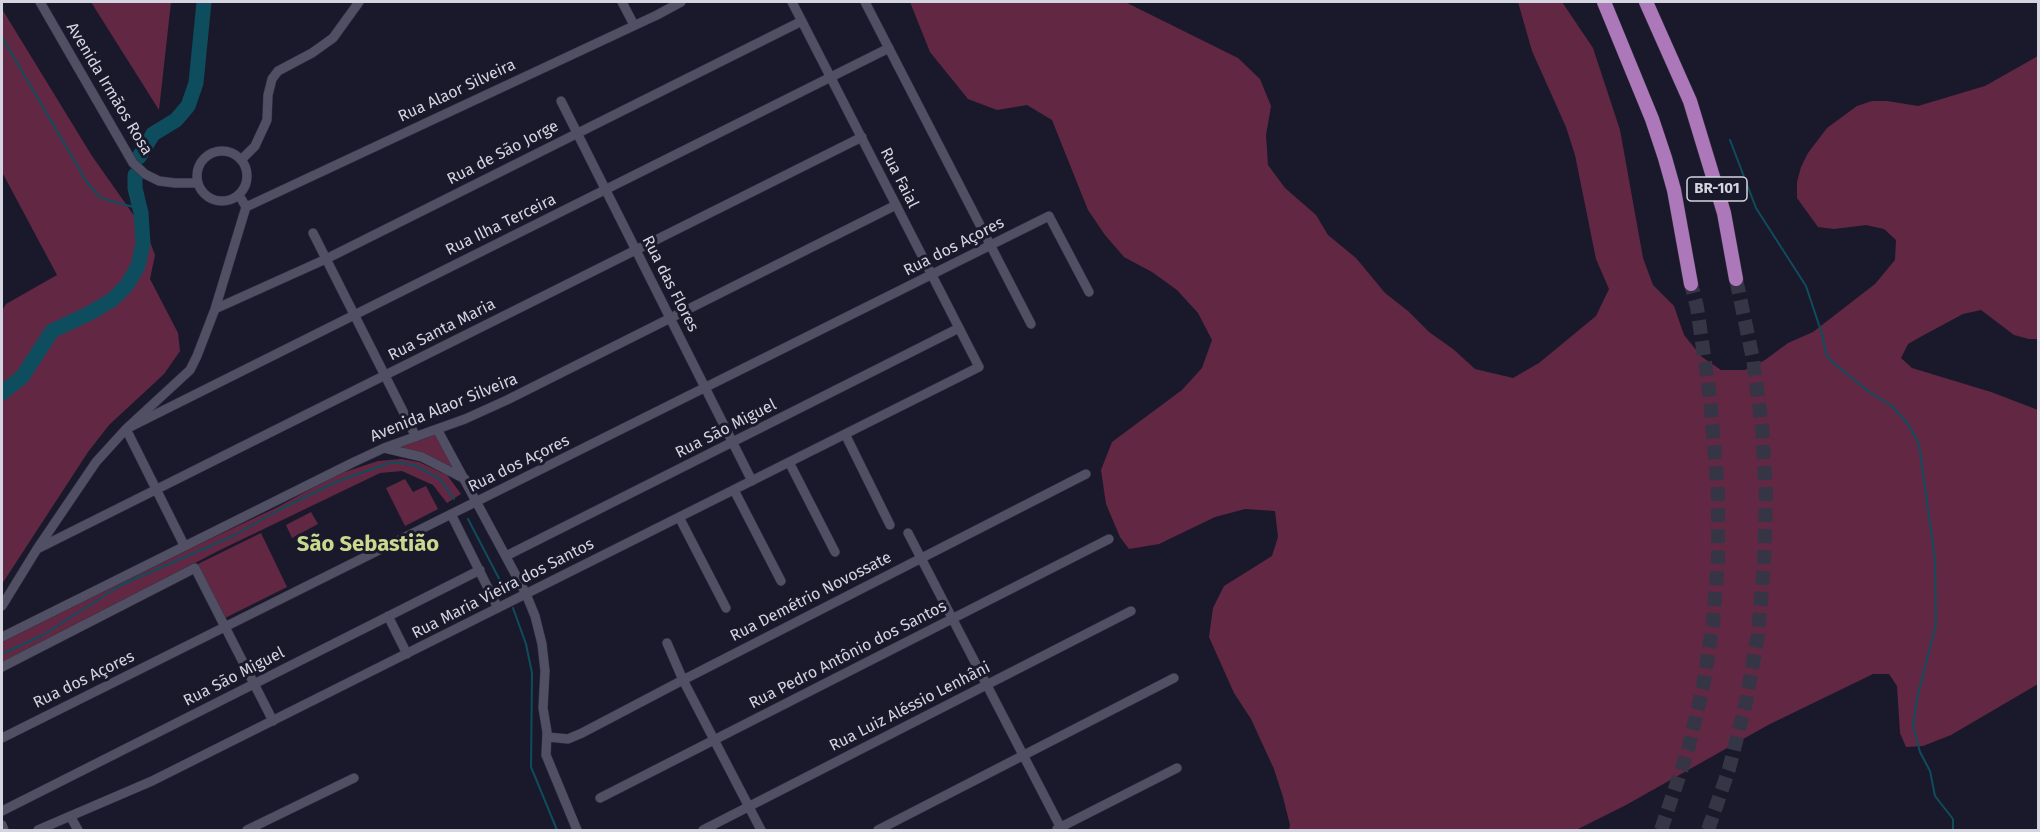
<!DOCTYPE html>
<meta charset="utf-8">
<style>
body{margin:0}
#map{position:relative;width:2040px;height:832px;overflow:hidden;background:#1a192b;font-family:"Fira Sans",sans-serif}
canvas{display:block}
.frame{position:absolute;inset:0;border:3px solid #d5d5e1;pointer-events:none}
</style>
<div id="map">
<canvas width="2040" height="832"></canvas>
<div class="frame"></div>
</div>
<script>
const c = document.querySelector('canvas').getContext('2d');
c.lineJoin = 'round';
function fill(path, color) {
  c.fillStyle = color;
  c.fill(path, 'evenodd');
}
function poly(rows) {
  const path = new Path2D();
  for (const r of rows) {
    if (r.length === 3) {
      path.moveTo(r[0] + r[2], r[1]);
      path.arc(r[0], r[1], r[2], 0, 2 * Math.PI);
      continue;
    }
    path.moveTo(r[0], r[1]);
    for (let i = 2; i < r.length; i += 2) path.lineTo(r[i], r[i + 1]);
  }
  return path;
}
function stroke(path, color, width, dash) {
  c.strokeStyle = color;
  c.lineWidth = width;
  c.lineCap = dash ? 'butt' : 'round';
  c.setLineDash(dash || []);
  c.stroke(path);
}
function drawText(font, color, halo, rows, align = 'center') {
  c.font = font + ' "Fira Sans",sans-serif';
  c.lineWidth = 6;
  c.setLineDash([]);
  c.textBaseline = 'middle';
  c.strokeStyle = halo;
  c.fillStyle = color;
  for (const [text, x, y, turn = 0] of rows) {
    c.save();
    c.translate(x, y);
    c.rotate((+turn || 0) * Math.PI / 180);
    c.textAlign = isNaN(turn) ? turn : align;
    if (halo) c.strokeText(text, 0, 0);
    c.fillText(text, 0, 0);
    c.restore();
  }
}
fill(poly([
 [91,2,171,2,159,110],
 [910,2,1125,2,1238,58,1260,79,1271,106,1266,135,1268,165,1285,188,1316,215,1328,235,1356,258,1385,293,1408,311,1429,332,1453,349,1475,369,1513,378,1539,363,1596,316,1609,289,1596,259,1575,155,1566,127,1532,51,1518,2,1562,2,1593,48,1620,130,1643,258,1653,285,1674,306,1684,335,1702,357,1721,370,1745,370,1765,360,1788,343,1813,332,1875,284,1895,260,1896,240,1884,229,1866,225,1834,229,1818,227,1797,198,1797,182,1801,167,1808,153,1827,128,1857,106,1872,101,1887,101,1918,106,1985,86,2038,56,2038,339,2029,339,2014,335,1981,310,1963,314,1922,336,1908,344,1901,358,1912,368,1991,392,2038,410,2038,684,1951,735,1923,746,1906,747,1900,733,1897,686,1889,674,1873,674,1768,725,1626,805,1576,830,1289,830,1290,825,1283,797,1274,769,1251,719,1234,693,1209,637,1213,608,1224,586,1272,556,1278,537,1275,511,1245,509,1215,517,1159,544,1129,549,1120,537,1106,504,1101,470,1112,442,1182,390,1202,368,1212,340,1198,313,1177,290,1152,272,1124,257,1105,235,1088,210,1052,120,1027,105,997,110,968,99,930,52],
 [2,9,92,156,147,234,155,255,150,279,178,333,180,351,164,374,109,425,88,452,2,584,2,311,6,304,57,275,2,172],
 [436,432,454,468,404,450,401,446],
 [401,459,419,462,447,475,461,494,447,503,433,485,402,471,380,473,220,550,2,663,2,642,112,585,278,507,336,475,378,461],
 [405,479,413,492,426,486,438,509,405,526,386,488],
 [311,512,318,524,292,538,286,525],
 [261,533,287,587,225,618,198,564]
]), '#622843');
stroke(poly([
 [2,37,88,184,101,198,137,208,141,213],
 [1730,140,1756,208,1806,286,1822,334,1826,353,1830,360,1868,391,1892,406,1908,424,1919,444,1935,560,1936,624,1917,698,1913,726,1920,752,1930,771,1935,796,1953,819,1953,830],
 [468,519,506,592],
 [513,608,526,644,532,673,531,767,557,830],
 [2,654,43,635,121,585,233,536,279,510,336,482,392,462,414,465,440,479,454,499]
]), '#0e4d5d', 2);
stroke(poly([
 [139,157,153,134,176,120,188,106,196,83,204,2],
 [2,393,22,377,52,331,90,313,112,300,127,285,138,266,143,244,141,213,135,188,135,175]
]), '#0e4d5d', 15);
stroke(poly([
 [1661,830,1688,750,1703,687,1713,623,1718,559,1718,494,1710,397,1697,307,1691,284],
 [1708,830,1729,769,1746,702,1758,634,1764,565,1766,496,1762,427,1753,359,1736,279]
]), '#363546', 14, [14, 7]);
const minor = poly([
 [40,2,133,163,145,174,159,181,175,183,198,183],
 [622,2,634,25],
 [865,2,1031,324],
 [561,101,752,481],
 [222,176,25],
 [241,160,255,146,267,120,268,95,272,79,278,71,312,53,333,38,359,2],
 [246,207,657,15,681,2],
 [313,233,416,437],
 [215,309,326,259,802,21],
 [437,429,526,594,535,616,542,644,545,671,543,708,547,732,546,755,577,830],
 [845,434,890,525],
 [384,448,422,457,465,479],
 [789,462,835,552],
 [734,490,781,581],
 [451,514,498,608],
 [679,517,726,608],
 [908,533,1062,830],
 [184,545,126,429,889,48],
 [37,549,862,137],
 [506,556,959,328],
 [2,606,37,549,96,462,126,429,190,370,197,356,215,309,246,207,239,195],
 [388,616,407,654],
 [2,637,354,462,384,448,465,419,507,400,896,205],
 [667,643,683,680,761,830],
 [2,667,195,568,273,721],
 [548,737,568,739,582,733,683,680,1086,474],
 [2,738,1049,216,1089,292],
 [600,798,1109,539],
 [2,811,480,570],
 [70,816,78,830],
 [2,825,4,830],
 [1057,829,1177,768],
 [38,830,152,781,979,367,792,2],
 [247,830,354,778],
 [703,830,1131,611],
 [878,830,1174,678]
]);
const highway = poly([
 [1604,2,1652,119,1665,158,1674,190,1691,284],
 [1646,2,1690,101,1724,213,1736,279]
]);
stroke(minor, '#343240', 10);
stroke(highway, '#343240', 15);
stroke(minor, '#504f64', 9);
stroke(highway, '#ad78b9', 14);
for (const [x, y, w] of [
 [1717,189,60]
]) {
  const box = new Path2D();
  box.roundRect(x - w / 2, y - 12, w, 24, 4.5);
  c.fillStyle = '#1a192b';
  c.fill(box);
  stroke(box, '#d5d5e1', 1.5);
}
drawText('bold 15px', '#d5d5e1', null, [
 ["BR-101",1717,189]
]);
drawText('16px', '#d5d5e1', '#1a192b', [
 ["Avenida Irmãos Rosa",109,89,59],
 ["Rua Alaor Silveira",457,91,-25],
 ["Rua de São Jorge",503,153,-27],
 ["Rua Faial",899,178,63],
 ["Rua Ilha Terceira",501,225,-26],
 ["Rua dos Açores",954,247,-27],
 ["Rua das Flores",670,284,63],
 ["Rua Santa Maria",442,330,-27],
 ["Avenida Alaor Silveira",444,408,-22],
 ["Rua São Miguel",726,429,-27],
 ["Rua dos Açores",519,464,-26],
 ["Rua Maria Vieira dos Santos",503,589,-27],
 ["Rua Demétrio Novossate",811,597,-27],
 ["Rua Pedro Antônio dos Santos",848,655,-27],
 ["Rua São Miguel",234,677,-27],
 ["Rua dos Açores",84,680,-26],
 ["Rua Luiz Aléssio Lenhâni",910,707,-27]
]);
drawText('bold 22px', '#c9da8e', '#1a192b', [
 ["São Sebastião",368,545]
]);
</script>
